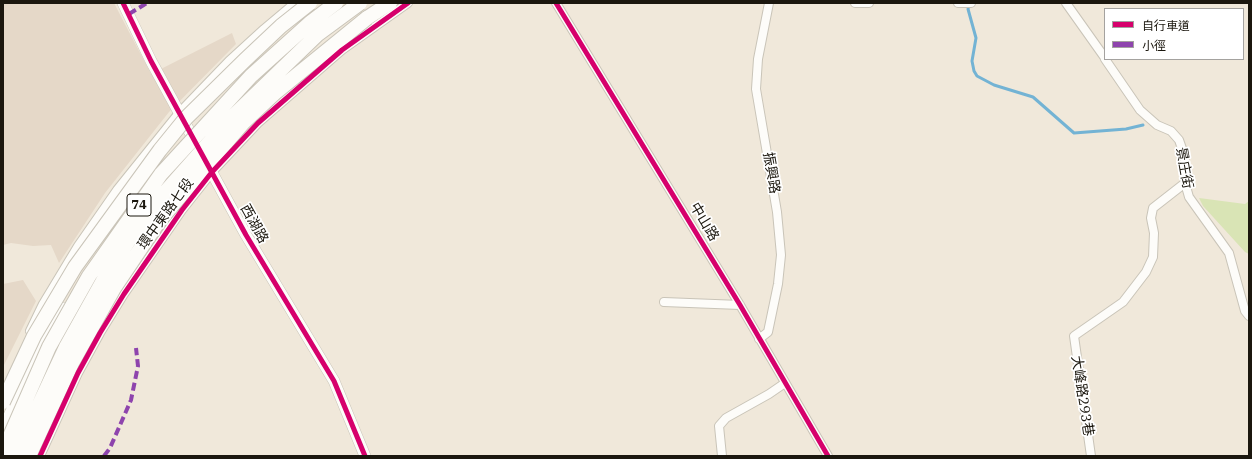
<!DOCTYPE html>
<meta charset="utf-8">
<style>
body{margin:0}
#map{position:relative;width:1252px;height:459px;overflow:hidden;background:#f0e8da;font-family:"IBM Plex Serif","Noto Sans TC",serif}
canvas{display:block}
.frame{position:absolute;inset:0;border:4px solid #1b170e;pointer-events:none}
.legend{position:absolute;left:1104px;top:8px;width:140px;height:52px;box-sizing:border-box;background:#fff;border:1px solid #a4a29f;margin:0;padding:5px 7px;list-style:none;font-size:12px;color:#1b170e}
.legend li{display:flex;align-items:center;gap:8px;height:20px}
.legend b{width:20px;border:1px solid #a4a29f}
</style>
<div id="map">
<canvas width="1252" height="459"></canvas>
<div class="frame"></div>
<ul class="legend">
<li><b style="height:5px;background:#d6006c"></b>自行車道</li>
<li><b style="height:5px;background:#8e44ad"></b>小徑</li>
</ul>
</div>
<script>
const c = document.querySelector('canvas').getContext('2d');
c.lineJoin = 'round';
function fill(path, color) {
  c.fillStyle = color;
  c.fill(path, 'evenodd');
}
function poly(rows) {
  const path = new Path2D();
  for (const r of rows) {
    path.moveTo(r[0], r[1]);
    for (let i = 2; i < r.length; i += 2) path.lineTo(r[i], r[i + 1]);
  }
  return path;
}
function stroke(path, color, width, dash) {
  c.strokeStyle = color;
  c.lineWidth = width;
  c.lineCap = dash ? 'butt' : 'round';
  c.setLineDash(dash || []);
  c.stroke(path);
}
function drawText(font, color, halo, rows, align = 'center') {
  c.font = font + ' "IBM Plex Serif","Noto Sans TC",serif';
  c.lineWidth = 3.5;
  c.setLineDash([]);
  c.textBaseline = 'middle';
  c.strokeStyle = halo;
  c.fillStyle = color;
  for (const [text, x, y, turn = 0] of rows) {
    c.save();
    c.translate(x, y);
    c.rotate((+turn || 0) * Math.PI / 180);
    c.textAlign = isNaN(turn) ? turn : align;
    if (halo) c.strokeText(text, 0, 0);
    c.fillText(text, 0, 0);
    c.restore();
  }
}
fill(poly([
 [3,3,114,3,151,74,232,33,236,44,169,112,105,193,59,263,51,245,33,246,11,243,3,245],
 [23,280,36,301,3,367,3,284]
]), '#e5d8c8');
fill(poly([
 [1199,198,1245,204,1249,201,1249,254,1245,252,1203,206]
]), '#d9e4b5');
stroke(poly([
 [969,5,968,9,976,38,972,61,974,71,977,76,994,85,1033,97,1074,133,1126,129,1143,125]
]), '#73b3d4', 3);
const street = poly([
 [556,3,740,305,828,456],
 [855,3,869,3],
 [958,3,971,3],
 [1066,3,1105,58],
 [1105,59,1140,110,1157,125,1171,131,1179,140,1185,157,1185,183,1189,197,1229,253,1245,311,1249,316],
 [664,302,740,305],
 [30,331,43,304,78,246,117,190,179,113,229,61,264,29,295,3],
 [759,339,768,332,778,284,781,255,777,212,756,89,758,59,769,3],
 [40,456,78,373,100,333,124,294,182,210,212,172,258,123,342,50,408,3],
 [722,456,719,426,726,418,769,394,785,383],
 [1091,456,1074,336,1123,302,1146,272,1153,257,1154,233,1151,218,1153,208,1185,183]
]);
const secondary = poly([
 [123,3,151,61,246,235,334,381,365,456],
 [3,429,41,345,64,308]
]);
const highway = poly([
 [367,18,390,3]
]);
stroke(street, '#c9c4b8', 10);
stroke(secondary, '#c9c4b8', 12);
stroke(highway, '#c9c4b8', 16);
stroke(street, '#fdfcf9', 8);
stroke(secondary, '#fdfcf9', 11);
stroke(highway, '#fdfcf9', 14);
const highwayBridge = poly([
 [3,402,34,336,75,267,160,150,186,118,245,60,281,26,310,3],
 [3,452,49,347,89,276,161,174,251,76,311,22,336,3],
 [15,456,66,347,104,279,133,234,160,198,230,119,318,34,360,3],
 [29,456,72,363,114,288,159,221,243,123,276,92,367,18]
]);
stroke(highwayBridge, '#c9c4b8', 16, []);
stroke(highwayBridge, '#fdfcf9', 14);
stroke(poly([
 [129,14,147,3],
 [104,456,110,448,131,400,138,366,136,348]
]), '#8e44ad', 4, [8, 4]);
stroke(poly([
 [123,3,151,61,246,235,334,381,365,456],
 [556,3,740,305,828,456],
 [40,456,78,373,100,333,124,294,182,210,212,172,258,123,342,50,408,3]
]), '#d6006c', 5);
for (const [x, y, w] of [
 [139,205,24]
]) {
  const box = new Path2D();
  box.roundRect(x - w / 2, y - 11, w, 22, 3);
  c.fillStyle = '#fff';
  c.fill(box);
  stroke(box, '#1b170e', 1);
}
drawText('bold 13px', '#1b170e', null, [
 ["74",139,205]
]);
drawText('14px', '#1b170e', '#fff', [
 ["景庄街",1184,168,80],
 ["振興路",771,173,80],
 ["環中東路七段",166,214,-54],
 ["中山路",704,222,59],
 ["西湖路",254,224,61],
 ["大峰路293巷",1082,396,81]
]);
</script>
